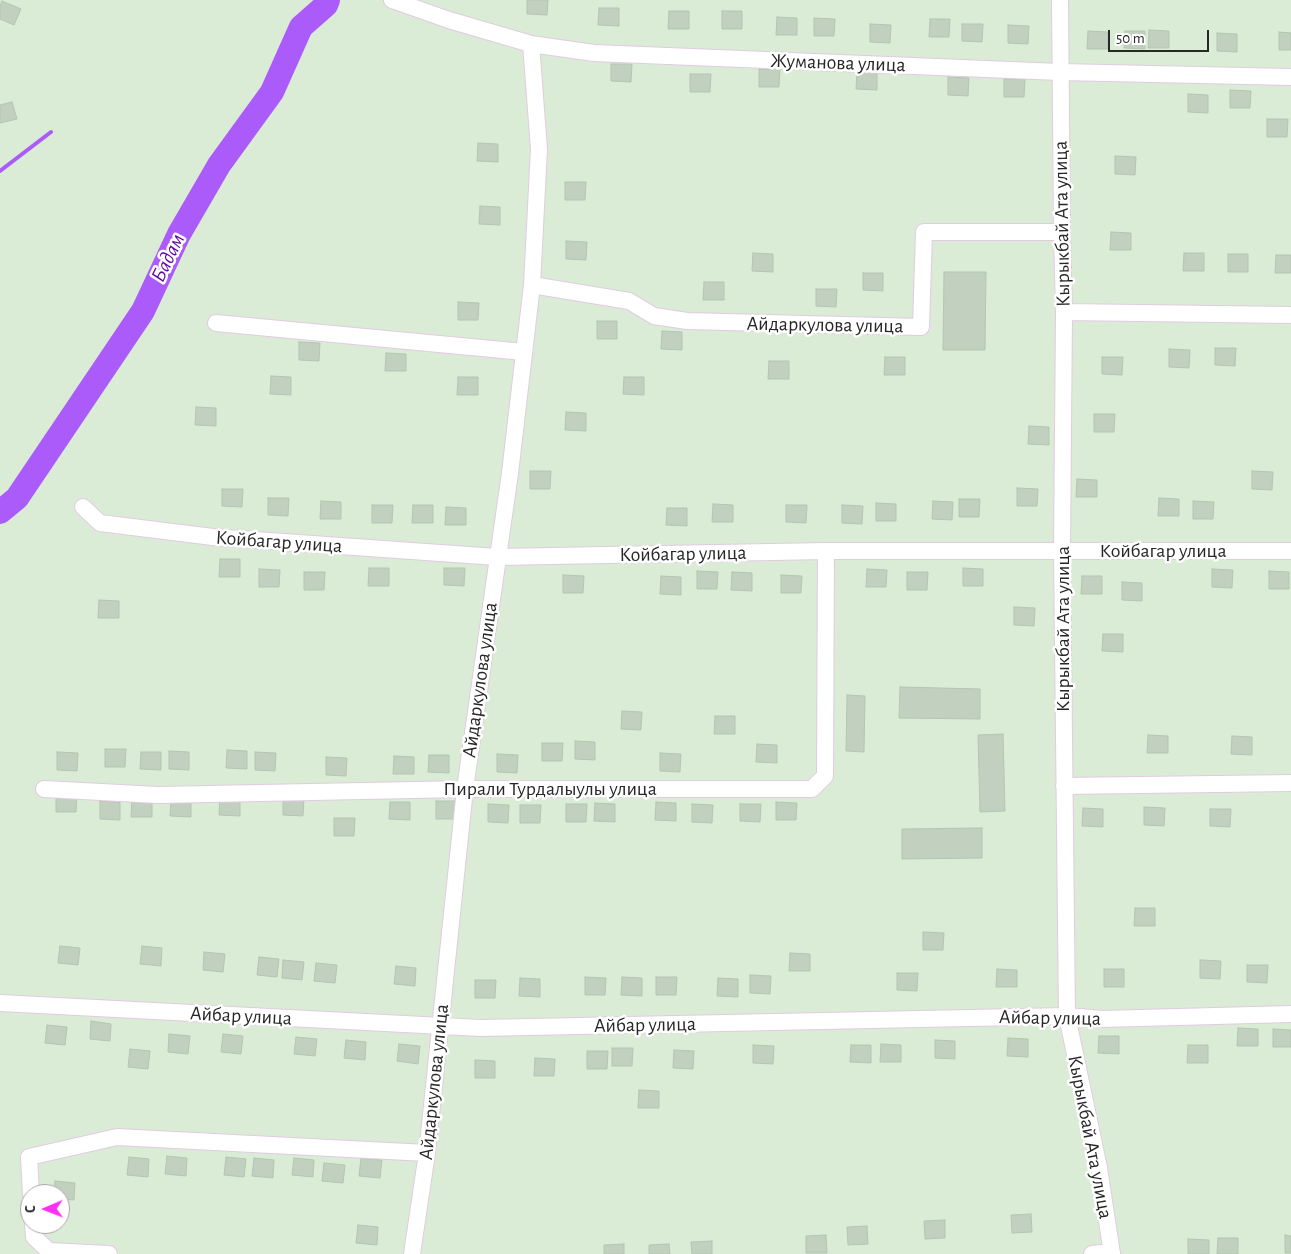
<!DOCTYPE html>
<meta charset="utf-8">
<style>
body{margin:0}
#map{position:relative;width:1291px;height:1254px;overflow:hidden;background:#daecd6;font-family:"Alegreya Sans",sans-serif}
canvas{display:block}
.north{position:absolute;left:20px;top:1184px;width:50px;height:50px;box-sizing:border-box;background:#fff;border:1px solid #a9a9a9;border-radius:50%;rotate:269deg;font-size:14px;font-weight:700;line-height:20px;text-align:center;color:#272727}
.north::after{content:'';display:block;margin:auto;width:18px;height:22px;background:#ff2ff3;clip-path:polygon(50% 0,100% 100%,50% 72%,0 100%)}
.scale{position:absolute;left:1108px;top:30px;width:101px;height:22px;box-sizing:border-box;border:2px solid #272727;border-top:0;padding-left:6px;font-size:15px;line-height:18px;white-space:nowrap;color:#272727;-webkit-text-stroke:4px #fff;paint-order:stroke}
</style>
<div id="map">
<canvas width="1291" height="1254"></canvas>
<div class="north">С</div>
<div class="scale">50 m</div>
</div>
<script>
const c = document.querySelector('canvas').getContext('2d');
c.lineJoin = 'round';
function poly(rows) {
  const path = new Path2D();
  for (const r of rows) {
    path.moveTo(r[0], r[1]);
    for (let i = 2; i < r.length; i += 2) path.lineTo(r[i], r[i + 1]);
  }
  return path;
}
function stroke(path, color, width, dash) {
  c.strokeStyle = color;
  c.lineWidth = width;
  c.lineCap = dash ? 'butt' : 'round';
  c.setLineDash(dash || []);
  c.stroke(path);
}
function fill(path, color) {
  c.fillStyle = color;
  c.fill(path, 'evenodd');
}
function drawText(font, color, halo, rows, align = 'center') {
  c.font = font + ' "Alegreya Sans",sans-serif';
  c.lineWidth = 5;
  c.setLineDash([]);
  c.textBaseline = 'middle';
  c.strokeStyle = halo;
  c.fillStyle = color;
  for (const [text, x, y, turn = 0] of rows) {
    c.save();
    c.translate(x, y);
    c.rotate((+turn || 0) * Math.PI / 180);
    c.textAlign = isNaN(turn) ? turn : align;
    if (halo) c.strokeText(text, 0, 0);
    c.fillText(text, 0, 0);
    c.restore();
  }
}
stroke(poly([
 [0,171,51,132]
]), '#ac5bfb', 4);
stroke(poly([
 [0,512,17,498,143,311,179,234,219,165,272,92,301,27,326,5,328,0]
]), '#ac5bfb', 24);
const building = poly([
 [527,0,548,0,547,15,527,14,527,0],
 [2,1,21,9,14,25,0,19,0,6,2,1],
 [599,8,619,8,619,26,598,25,599,8],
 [669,11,689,11,689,29,668,29,669,11],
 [722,11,742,11,742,29,722,29,722,11],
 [777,17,797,18,797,35,776,35,777,17],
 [814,18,835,19,834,36,814,36,814,18],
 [930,19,950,19,949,37,929,37,930,19],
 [870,24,891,25,890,43,870,42,870,24],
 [962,24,983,24,982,42,962,41,962,24],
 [1008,25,1029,26,1028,44,1008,43,1008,25],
 [1149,30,1169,31,1169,48,1148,48,1149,30],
 [1088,31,1108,32,1108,49,1087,49,1088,31],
 [1125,31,1145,31,1145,49,1124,48,1125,31],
 [1279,32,1291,33,1291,50,1279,50,1279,32],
 [1217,33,1237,34,1237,52,1217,51,1217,33],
 [611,64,632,64,631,82,611,81,611,64],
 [759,69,780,69,779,87,759,87,759,69],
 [857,72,877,72,877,90,856,89,857,72],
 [690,74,711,74,710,92,690,92,690,74],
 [948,77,969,78,968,96,948,95,948,77],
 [1004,79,1025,79,1024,97,1004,97,1004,79],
 [1230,90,1251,91,1250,108,1230,108,1230,90],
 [1188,94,1208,95,1208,113,1188,112,1188,94],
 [12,102,17,119,0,123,0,105,12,102],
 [1267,119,1288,119,1287,137,1267,137,1267,119],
 [478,143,498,144,498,162,477,161,478,143],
 [1115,156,1136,157,1135,175,1115,174,1115,156],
 [565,182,586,182,585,200,565,200,565,182],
 [480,206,500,207,500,225,479,224,480,206],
 [1111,232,1131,233,1131,250,1110,250,1111,232],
 [566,241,587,242,586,260,566,259,566,241],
 [753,253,773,254,773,272,752,271,753,253],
 [1184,253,1204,253,1204,271,1183,271,1184,253],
 [1228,254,1248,254,1248,272,1228,272,1228,254],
 [1276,255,1291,255,1291,273,1275,273,1276,255],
 [944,272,986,272,985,350,943,350,944,272],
 [863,273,883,273,883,291,863,290,863,273],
 [704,282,724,282,724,300,703,300,704,282],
 [816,289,837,289,836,307,816,306,816,289],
 [458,302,479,303,478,320,458,320,458,302],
 [597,321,617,321,617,339,597,339,597,321],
 [662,331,682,332,682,350,661,349,662,331],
 [299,342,320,343,319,361,299,360,299,342],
 [1215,348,1236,348,1235,366,1215,365,1215,348],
 [1169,349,1190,350,1189,368,1169,367,1169,349],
 [386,353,406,354,406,371,385,371,386,353],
 [885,357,905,357,905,375,884,375,885,357],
 [1102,357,1123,357,1122,375,1102,374,1102,357],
 [769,361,789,361,789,379,768,379,769,361],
 [271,376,291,377,291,395,270,394,271,376],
 [458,377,478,377,478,395,457,395,458,377],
 [624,377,644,377,644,395,623,394,624,377],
 [196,407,216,408,216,426,195,425,196,407],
 [566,412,586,413,586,431,565,430,566,412],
 [1094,414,1115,414,1114,432,1094,432,1094,414],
 [1029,426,1049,427,1049,445,1028,444,1029,426],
 [530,471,551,471,550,489,530,489,530,471],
 [1252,471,1273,472,1272,490,1252,489,1252,471],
 [1077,479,1097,480,1097,497,1076,497,1077,479],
 [1017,488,1038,489,1037,506,1017,506,1017,488],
 [222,489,243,489,242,507,222,506,222,489],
 [268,498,289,498,288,516,268,515,268,498],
 [1159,498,1179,499,1179,516,1158,516,1159,498],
 [959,499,980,499,979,517,959,517,959,499],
 [321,501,341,502,341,519,320,519,321,501],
 [933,501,953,502,952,520,932,519,933,501],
 [1193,501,1214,502,1213,519,1193,519,1193,501],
 [876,503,896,504,896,521,876,521,876,503],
 [713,504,733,505,733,522,712,522,713,504],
 [372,505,393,505,392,523,372,523,372,505],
 [413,505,433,505,433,523,412,523,413,505],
 [786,505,807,505,806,523,786,522,786,505],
 [842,505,863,506,862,524,842,523,842,505],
 [446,507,466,508,466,525,445,525,446,507],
 [667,508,687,508,687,526,666,525,667,508],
 [220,559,240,559,240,577,219,577,220,559],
 [369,568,389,568,389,586,368,586,369,568],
 [444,568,465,568,464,586,444,585,444,568],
 [963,568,983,569,983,586,963,586,963,568],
 [259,569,280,570,279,587,259,587,259,569],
 [867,569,887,570,886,587,866,587,867,569],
 [1212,569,1233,570,1232,588,1212,587,1212,569],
 [697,571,718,572,717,589,697,589,697,571],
 [1269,571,1289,572,1289,589,1269,589,1269,571],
 [304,572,325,572,324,590,304,590,304,572],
 [732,572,752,573,752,591,731,590,732,572],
 [907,572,928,572,927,590,907,590,907,572],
 [563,575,584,576,583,593,563,593,563,575],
 [781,575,802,576,801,593,781,593,781,575],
 [661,576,681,577,681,595,660,594,661,576],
 [1082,576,1102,576,1102,594,1081,594,1082,576],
 [1122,582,1142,583,1142,601,1122,600,1122,582],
 [99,600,119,601,119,618,98,618,99,600],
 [1014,607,1035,608,1034,626,1014,625,1014,607],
 [1103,634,1123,634,1123,652,1102,651,1103,634],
 [900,687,980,689,980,719,899,718,900,687],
 [847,695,865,696,864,752,846,751,847,695],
 [622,711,642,712,641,730,621,729,622,711],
 [715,716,735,716,735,734,714,734,715,716],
 [1003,734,1005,811,980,812,978,735,1003,734],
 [1148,735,1168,736,1168,753,1147,753,1148,735],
 [1232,736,1252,737,1252,755,1231,754,1232,736],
 [575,741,595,742,595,760,575,759,575,741],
 [542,743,563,743,562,761,542,761,542,743],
 [757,744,777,745,777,763,756,762,757,744],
 [105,749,126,749,125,767,105,767,105,749],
 [227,750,247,751,247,769,226,768,227,750],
 [169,751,189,752,189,770,169,769,169,751],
 [57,752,78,753,77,771,57,770,57,752],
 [141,752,161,752,161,770,140,769,141,752],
 [255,752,276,753,275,771,255,770,255,752],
 [660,753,681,754,680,772,660,771,660,753],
 [497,754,518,755,517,773,497,772,497,754],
 [429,755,449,755,449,773,428,772,429,755],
 [394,756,414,757,414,774,393,774,394,756],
 [326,757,347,758,346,776,326,775,326,757],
 [56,794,77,795,76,812,56,812,56,794],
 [220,797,240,798,240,816,219,815,220,797],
 [283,797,304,798,303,816,283,815,283,797],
 [171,798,191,799,191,817,170,816,171,798],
 [132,799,152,800,152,817,131,817,132,799],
 [100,801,120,802,120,820,100,819,100,801],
 [436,801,456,801,456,819,436,819,436,801],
 [390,802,410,802,410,820,389,819,390,802],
 [656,802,676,803,676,821,655,820,656,802],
 [776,802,797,803,796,820,776,820,776,802],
 [595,803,615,804,615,822,594,821,595,803],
 [488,804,509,805,508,823,488,822,488,804],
 [566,804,587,804,586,822,566,822,566,804],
 [692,804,713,805,712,823,692,822,692,804],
 [740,804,761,804,760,822,740,821,740,804],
 [520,805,541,805,540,823,520,823,520,805],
 [1144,807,1165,808,1164,826,1144,825,1144,807],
 [1083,808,1103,809,1103,827,1082,826,1083,808],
 [1210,809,1231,809,1230,827,1210,826,1210,809],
 [334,818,355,818,354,836,334,836,334,818],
 [982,828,982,858,902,859,902,829,982,828],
 [1135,908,1155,908,1155,926,1134,926,1135,908],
 [923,932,944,933,943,950,923,950,923,932],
 [60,946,80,948,78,965,58,963,60,946],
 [142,946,162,948,161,966,140,964,142,946],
 [204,952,225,954,223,972,203,970,204,952],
 [790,953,810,954,810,971,789,971,790,953],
 [259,957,279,959,277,977,257,975,259,957],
 [283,960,304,962,302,980,282,978,283,960],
 [1200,960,1221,961,1220,979,1200,978,1200,960],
 [316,963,337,965,335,983,314,981,316,963],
 [1247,965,1268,965,1267,983,1247,982,1247,965],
 [396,966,416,968,415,986,394,984,396,966],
 [997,969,1017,970,1017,987,996,987,997,969],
 [1104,969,1124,969,1124,987,1104,987,1104,969],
 [897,973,918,973,917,991,897,990,897,973],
 [750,975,771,976,770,994,750,993,750,975],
 [585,977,606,978,605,995,585,995,585,977],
 [622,977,642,978,642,996,621,995,622,977],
 [656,977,677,977,676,995,656,995,656,977],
 [520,978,540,979,540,997,519,996,520,978],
 [718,978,738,979,738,997,717,996,718,978],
 [475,980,496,980,495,998,475,998,475,980],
 [91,1021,111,1024,110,1041,90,1039,91,1021],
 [47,1025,67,1027,65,1045,45,1043,47,1025],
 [1238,1028,1258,1029,1258,1046,1237,1046,1238,1028],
 [1273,1029,1291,1030,1291,1047,1273,1047,1273,1029],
 [169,1034,190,1036,188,1054,168,1052,169,1034],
 [223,1034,243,1036,241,1054,221,1052,223,1034],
 [1099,1036,1119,1036,1119,1054,1098,1053,1099,1036],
 [296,1037,317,1039,315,1056,294,1054,296,1037],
 [1008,1038,1028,1039,1028,1057,1007,1056,1008,1038],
 [346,1040,366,1042,365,1060,344,1058,346,1040],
 [935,1040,955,1041,955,1059,935,1058,935,1040],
 [399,1044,420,1046,418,1064,397,1061,399,1044],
 [881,1044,901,1045,901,1062,880,1062,881,1044],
 [753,1045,774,1046,773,1064,753,1063,753,1045],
 [851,1045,871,1045,871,1063,850,1062,851,1045],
 [1188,1045,1208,1045,1208,1063,1187,1063,1188,1045],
 [612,1048,633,1048,632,1066,612,1066,612,1048],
 [130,1049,150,1051,148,1069,128,1067,130,1049],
 [674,1050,694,1051,693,1069,673,1068,674,1050],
 [587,1051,608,1051,607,1069,587,1069,587,1051],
 [535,1058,555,1059,554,1076,534,1076,535,1058],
 [475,1060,495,1061,495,1078,475,1078,475,1060],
 [639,1090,659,1091,659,1108,638,1108,639,1090],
 [167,1156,187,1158,186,1176,165,1174,167,1156],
 [129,1157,149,1159,148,1177,127,1175,129,1157],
 [226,1157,246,1159,244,1177,224,1175,226,1157],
 [254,1158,274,1160,273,1178,252,1176,254,1158],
 [294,1158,314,1160,313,1177,292,1175,294,1158],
 [361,1158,382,1160,380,1178,359,1176,361,1158],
 [324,1163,345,1165,343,1183,322,1181,324,1163],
 [55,1181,75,1183,74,1200,60,1199,60,1194,54,1194,55,1181],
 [1031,1214,1032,1232,1012,1233,1011,1215,1031,1214],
 [945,1220,945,1238,925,1239,924,1221,945,1220],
 [358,1225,378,1227,377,1245,356,1243,358,1225],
 [867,1226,868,1244,848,1245,847,1227,867,1226],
 [826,1235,827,1253,806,1253,806,1236,826,1235],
 [1285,1235,1291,1236,1291,1253,1285,1253,1285,1235],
 [1218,1238,1238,1238,1238,1254,1217,1254,1218,1238],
 [1188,1239,1209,1240,1209,1254,1188,1254,1188,1239],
 [712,1241,712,1254,692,1254,691,1242,712,1241],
 [624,1244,624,1254,604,1254,604,1245,624,1244],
 [669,1244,670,1254,649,1254,649,1245,669,1244]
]);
fill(building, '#c2d0bf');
stroke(building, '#b2c6b0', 1);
const minor = poly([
 [392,0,449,20,531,44,594,53,1060,72,1291,77],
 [1060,0,1062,232,1064,312,1062,550,1067,1016,1099,1168,1112,1254],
 [532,285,629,301,654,316,687,321,921,327,924,232,1062,232],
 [1064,312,1291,315],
 [216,323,524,352],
 [83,507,100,523,213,537,497,557,826,551,1291,551],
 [1064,786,1291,783],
 [44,789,158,795,465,789,812,789,825,776,826,551],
 [0,1003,481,1028,1067,1016,1102,1019,1291,1014],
 [31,1194,29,1157,117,1137,427,1153],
 [33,1224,34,1237,49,1251,109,1254],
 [412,1254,427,1153,465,789,510,473,532,285,539,149,531,44],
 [1092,1254,1112,1252]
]);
stroke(minor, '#e2cbe1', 18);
stroke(minor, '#fff', 16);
drawText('20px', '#272727', '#fff', [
 ["Жуманова улица",838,63,2],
 ["Кырыкбай Ата улица",1062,224,-91],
 ["Айдаркулова улица",825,325,1],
 ["Койбагар улица",279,542,4],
 ["Койбагар улица",1163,551],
 ["Койбагар улица",683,554,-1],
 ["Кырыкбай Ата улица",1063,629,-90],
 ["Айдаркулова улица",480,680,-82],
 ["Пирали Турдалыулы улица",550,789],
 ["Айбар улица",241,1016,3],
 ["Айбар улица",1050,1018,1],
 ["Айбар улица",645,1025,-1],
 ["Айдаркулова улица",434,1082,-84],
 ["Кырыкбай Ата улица",1090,1137,79]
]);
drawText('italic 21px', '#5e00a1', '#fff', [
 ["Бадам",168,258,-64]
]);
</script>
